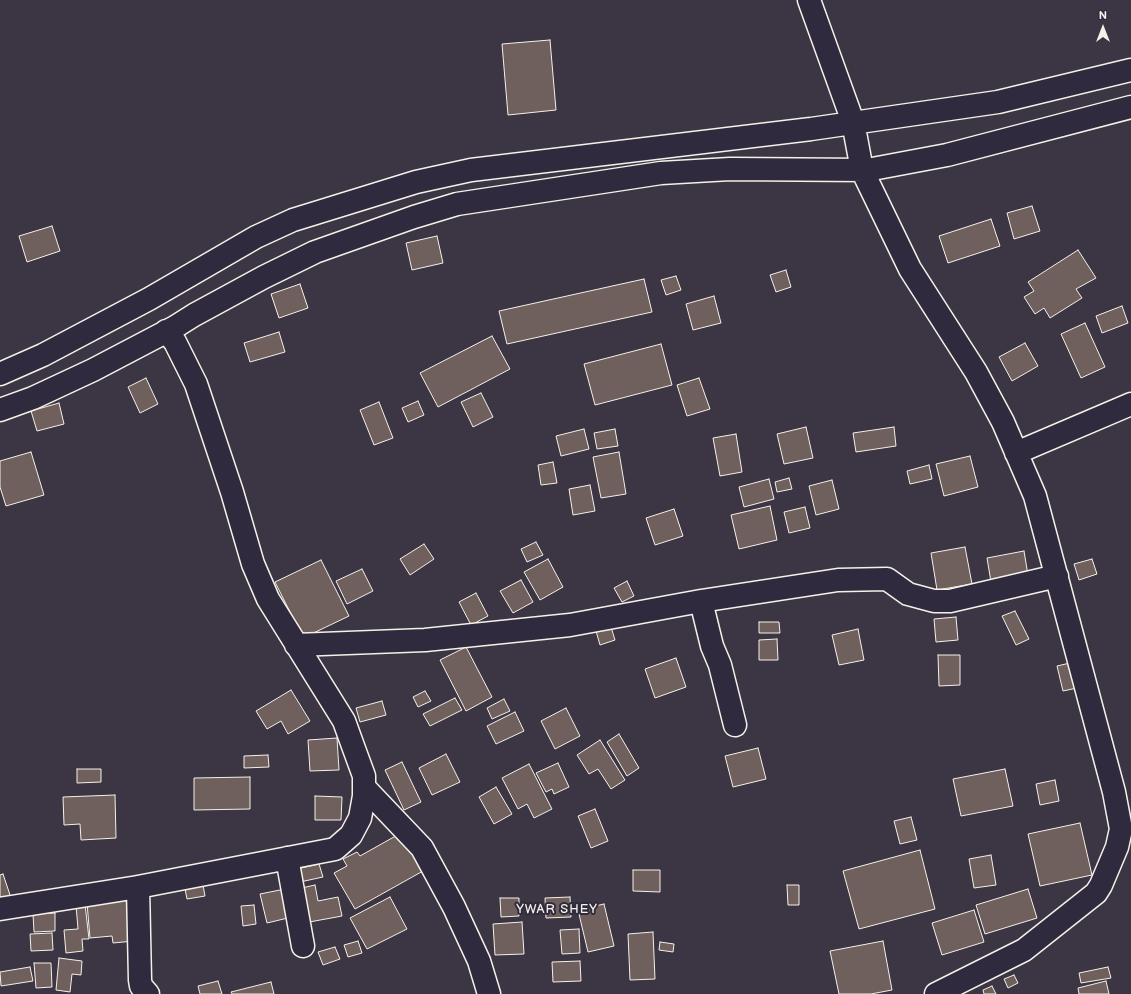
<!DOCTYPE html>
<style>
body{margin:0}
#map{position:relative;width:1131px;height:994px;overflow:hidden;background:#3c3543;font-family:"Balsamiq Sans",sans-serif}
canvas{display:block}
.north{position:absolute;left:1083px;top:8px;width:40px;height:40px;-webkit-text-stroke:3px #2f2a3d;paint-order:stroke;rotate:0deg;font-size:11px;font-weight:700;line-height:16px;text-align:center;color:#f4f1e8}
.north::after{content:'';display:block;margin:auto;width:14px;height:18px;background:#f4f1e8;clip-path:polygon(50% 0,100% 100%,50% 72%,0 100%)}
</style>
<div id="map">
<canvas width="1131" height="994"></canvas>
<div class="north">N</div>
</div>
<script>
const c = document.querySelector('canvas').getContext('2d');
c.lineJoin = 'round';
function fill(path, color) {
  c.fillStyle = color;
  c.fill(path, 'evenodd');
}
function poly(rows) {
  const path = new Path2D();
  for (const r of rows) {
    path.moveTo(r[0], r[1]);
    for (let i = 2; i < r.length; i += 2) path.lineTo(r[i], r[i + 1]);
  }
  return path;
}
function stroke(path, color, width, dash) {
  c.strokeStyle = color;
  c.lineWidth = width;
  c.lineCap = dash ? 'butt' : 'round';
  c.setLineDash(dash || []);
  c.stroke(path);
}
function drawText(font, color, halo, rows, align = 'center') {
  c.font = font + ' "Balsamiq Sans",sans-serif';
  c.lineWidth = 4;
  c.setLineDash([]);
  c.textBaseline = 'middle';
  c.strokeStyle = halo;
  c.fillStyle = color;
  for (const [text, x, y, turn = 0] of rows) {
    c.save();
    c.translate(x, y);
    c.rotate((+turn || 0) * Math.PI / 180);
    c.textAlign = isNaN(turn) ? turn : align;
    if (halo) c.strokeText(text, 0, 0);
    c.fillText(text, 0, 0);
    c.restore();
  }
}
const building = poly([
 [550,40,556,110,508,115,502,44,550,40],
 [1032,206,1040,231,1014,239,1007,213,1032,206],
 [991,219,1000,246,948,263,939,236,991,219],
 [52,226,60,251,27,262,19,236,52,226],
 [437,236,443,263,412,270,406,243,437,236],
 [1078,250,1096,278,1076,289,1082,298,1050,318,1044,308,1035,314,1024,297,1034,291,1028,282,1078,250],
 [786,270,791,287,776,292,770,275,786,270],
 [676,276,681,290,666,295,661,280,676,276],
 [644,279,652,312,507,344,499,311,644,279],
 [300,284,308,308,279,318,271,294,300,284],
 [714,296,721,323,693,330,686,304,714,296],
 [1122,306,1128,323,1102,333,1096,316,1122,306],
 [1085,323,1105,367,1081,378,1061,334,1085,323],
 [279,332,285,352,250,362,244,343,279,332],
 [492,336,510,369,438,407,420,373,492,336],
 [1025,343,1038,366,1012,381,999,357,1025,343],
 [661,344,672,385,595,405,584,364,661,344],
 [146,378,158,404,140,413,128,387,146,378],
 [699,378,710,409,687,416,677,385,699,378],
 [481,393,493,417,473,427,461,402,481,393],
 [418,401,424,415,408,422,402,408,418,401],
 [379,402,393,438,374,445,360,410,379,402],
 [59,403,64,424,37,431,31,411,59,403],
 [806,427,813,458,784,464,777,434,806,427],
 [894,427,896,446,856,452,853,433,894,427],
 [584,429,589,449,561,456,556,436,584,429],
 [615,429,618,446,597,449,594,433,615,429],
 [736,434,742,472,720,476,713,438,736,434],
 [31,452,44,495,6,506,0,487,0,461,31,452],
 [619,452,626,494,601,498,593,457,619,452],
 [970,456,978,487,944,496,936,464,970,456],
 [553,462,557,483,541,485,538,465,553,462],
 [929,465,932,479,910,484,907,471,929,465],
 [789,478,792,489,777,492,775,482,789,478],
 [769,479,774,499,744,507,739,487,769,479],
 [832,480,839,509,816,515,809,486,832,480],
 [590,485,595,511,573,515,569,489,590,485],
 [770,506,777,540,739,549,731,515,770,506],
 [805,507,810,528,789,533,784,512,805,507],
 [674,509,683,536,655,545,646,518,674,509],
 [536,542,543,555,527,562,521,549,536,542],
 [424,544,434,559,410,575,400,559,424,544],
 [965,547,972,584,937,590,931,553,965,547],
 [1024,551,1028,575,991,582,987,558,1024,551],
 [548,559,563,587,540,600,524,572,548,559],
 [1092,559,1097,574,1079,580,1074,564,1092,559],
 [321,560,349,616,303,638,275,582,321,560],
 [362,569,373,591,347,604,336,581,362,569],
 [521,580,533,602,513,613,500,591,521,580],
 [627,581,634,596,622,602,614,588,627,581],
 [476,593,488,616,471,625,459,602,476,593],
 [1015,611,1029,639,1016,645,1002,616,1015,611],
 [956,617,958,640,936,642,934,619,956,617],
 [759,622,779,622,780,633,759,633,759,622],
 [611,627,615,640,600,645,596,631,611,627],
 [858,629,864,660,839,665,832,635,858,629],
 [777,639,778,660,759,660,759,640,777,639],
 [466,647,492,697,466,711,440,660,466,647],
 [938,655,960,655,960,685,939,686,938,655],
 [676,658,686,687,655,698,645,669,676,658],
 [1070,663,1077,688,1063,691,1057,666,1070,663],
 [291,690,310,721,288,734,281,721,267,729,256,711,291,690],
 [425,691,431,701,418,707,413,697,425,691],
 [455,698,462,710,430,726,423,714,455,698],
 [504,699,510,711,492,719,487,708,504,699],
 [382,701,386,715,360,722,356,708,382,701],
 [566,708,580,736,555,749,541,721,566,708],
 [515,712,524,731,496,744,487,726,515,712],
 [619,734,639,768,627,776,607,742,619,734],
 [337,738,339,770,310,771,308,740,337,738],
 [600,740,625,780,611,789,598,769,589,774,577,755,600,740],
 [758,748,766,779,733,787,725,756,758,748],
 [446,754,460,782,432,795,419,768,446,754],
 [268,755,269,767,244,768,244,756,268,755],
 [402,762,421,802,404,810,385,770,402,762],
 [558,763,569,787,554,794,552,789,546,792,536,773,558,763],
 [529,764,552,809,534,818,527,804,518,809,502,778,529,764],
 [77,769,101,769,101,782,77,783,77,769],
 [1005,769,1013,806,961,816,953,779,1005,769],
 [250,777,250,809,194,810,194,778,250,777],
 [1055,780,1059,801,1040,805,1036,784,1055,780],
 [496,787,512,814,494,824,479,797,496,787],
 [115,795,116,838,81,840,80,824,64,825,63,797,115,795],
 [315,796,342,797,341,820,315,820,315,796],
 [595,809,608,841,591,848,578,816,595,809],
 [911,817,917,840,900,844,894,821,911,817],
 [1080,823,1092,875,1040,886,1028,834,1080,823],
 [401,833,423,871,355,909,334,873,347,866,343,859,357,852,360,856,401,833],
 [920,850,935,909,859,929,843,871,920,850],
 [991,855,996,885,974,888,969,859,991,855],
 [319,864,323,877,300,882,297,869,319,864],
 [633,870,660,870,660,892,633,891,633,870],
 [3,874,11,898,0,901,0,875,3,874],
 [203,885,205,896,187,899,185,889,203,885],
 [315,885,318,901,338,897,342,916,304,923,297,889,315,885],
 [787,885,799,885,799,905,788,905,787,885],
 [285,889,292,917,267,923,260,894,285,889],
 [1028,889,1037,918,985,934,976,905,1028,889],
 [390,897,407,929,367,949,350,918,390,897],
 [570,897,571,917,546,918,545,898,570,897],
 [500,898,519,898,519,916,501,917,500,898],
 [131,899,134,941,113,943,112,936,90,938,87,903,131,899],
 [85,904,89,939,82,939,83,951,66,953,64,930,78,929,76,905,85,904],
 [604,904,614,946,588,952,578,910,604,904],
 [254,905,256,924,243,926,241,906,254,905],
 [974,910,984,942,942,955,932,923,974,910],
 [55,913,55,931,34,932,33,914,55,913],
 [522,922,524,954,495,955,493,924,522,922],
 [579,929,580,953,562,954,560,930,579,929],
 [653,932,655,979,630,980,628,934,653,932],
 [52,933,53,950,31,951,30,934,52,933],
 [358,941,362,953,348,957,344,945,358,941],
 [883,941,892,990,871,994,839,994,830,951,883,941],
 [660,942,674,944,673,952,659,950,660,942],
 [335,947,340,959,323,965,318,952,335,947],
 [59,958,82,961,81,975,72,974,70,992,56,990,59,958],
 [580,961,581,981,553,982,552,962,580,961],
 [34,963,51,963,52,987,36,988,34,963],
 [30,967,33,981,1,986,0,972,30,967],
 [1108,967,1111,978,1081,983,1079,973,1108,967],
 [1014,975,1018,983,1008,988,1004,979,1014,975],
 [218,981,222,994,200,994,198,986,218,981],
 [1106,981,1109,994,1079,994,1078,988,1106,981],
 [271,982,274,994,232,994,231,992,271,982],
 [992,986,996,994,984,994,983,990,992,986]
]);
fill(building, '#6f605d');
stroke(building, '#f4f1e8', 1);
const street = poly([
 [809,0,853,122,862,170,910,269,976,372,1003,422,1035,496,1114,792,1121,829,1117,847,1101,885,1096,893,1024,950,936,994],
 [0,374,43,355,149,299,256,237,293,220,416,182,471,170,811,129,998,102,1131,70],
 [0,410,33,398,93,370,175,327,194,315,264,277,315,252,414,217,457,204,661,173,730,169,867,170,947,155,1131,107],
 [1016,453,1131,404],
 [701,601,712,646,720,665,735,725],
 [296,645,425,640,570,625,701,601,838,580,887,579,908,594,934,601,950,601,1057,576],
 [364,787,422,848,454,907,479,961,489,994],
 [287,858,303,946],
 [138,887,140,980,141,986,148,994],
 [0,909,138,887,335,849,351,835,360,818,364,796,364,776,353,746,344,721,268,599,253,564,232,492,196,384,175,342,166,331]
]);
stroke(street, '#f4f1e8', 25);
stroke(street, '#2f2a3d', 22);
c.letterSpacing = '1px';
drawText('13px', '#f4f1e8', '#2f2a3d', [
 ["YWAR SHEY",557,910]
]);
c.letterSpacing = '0px';
</script>
